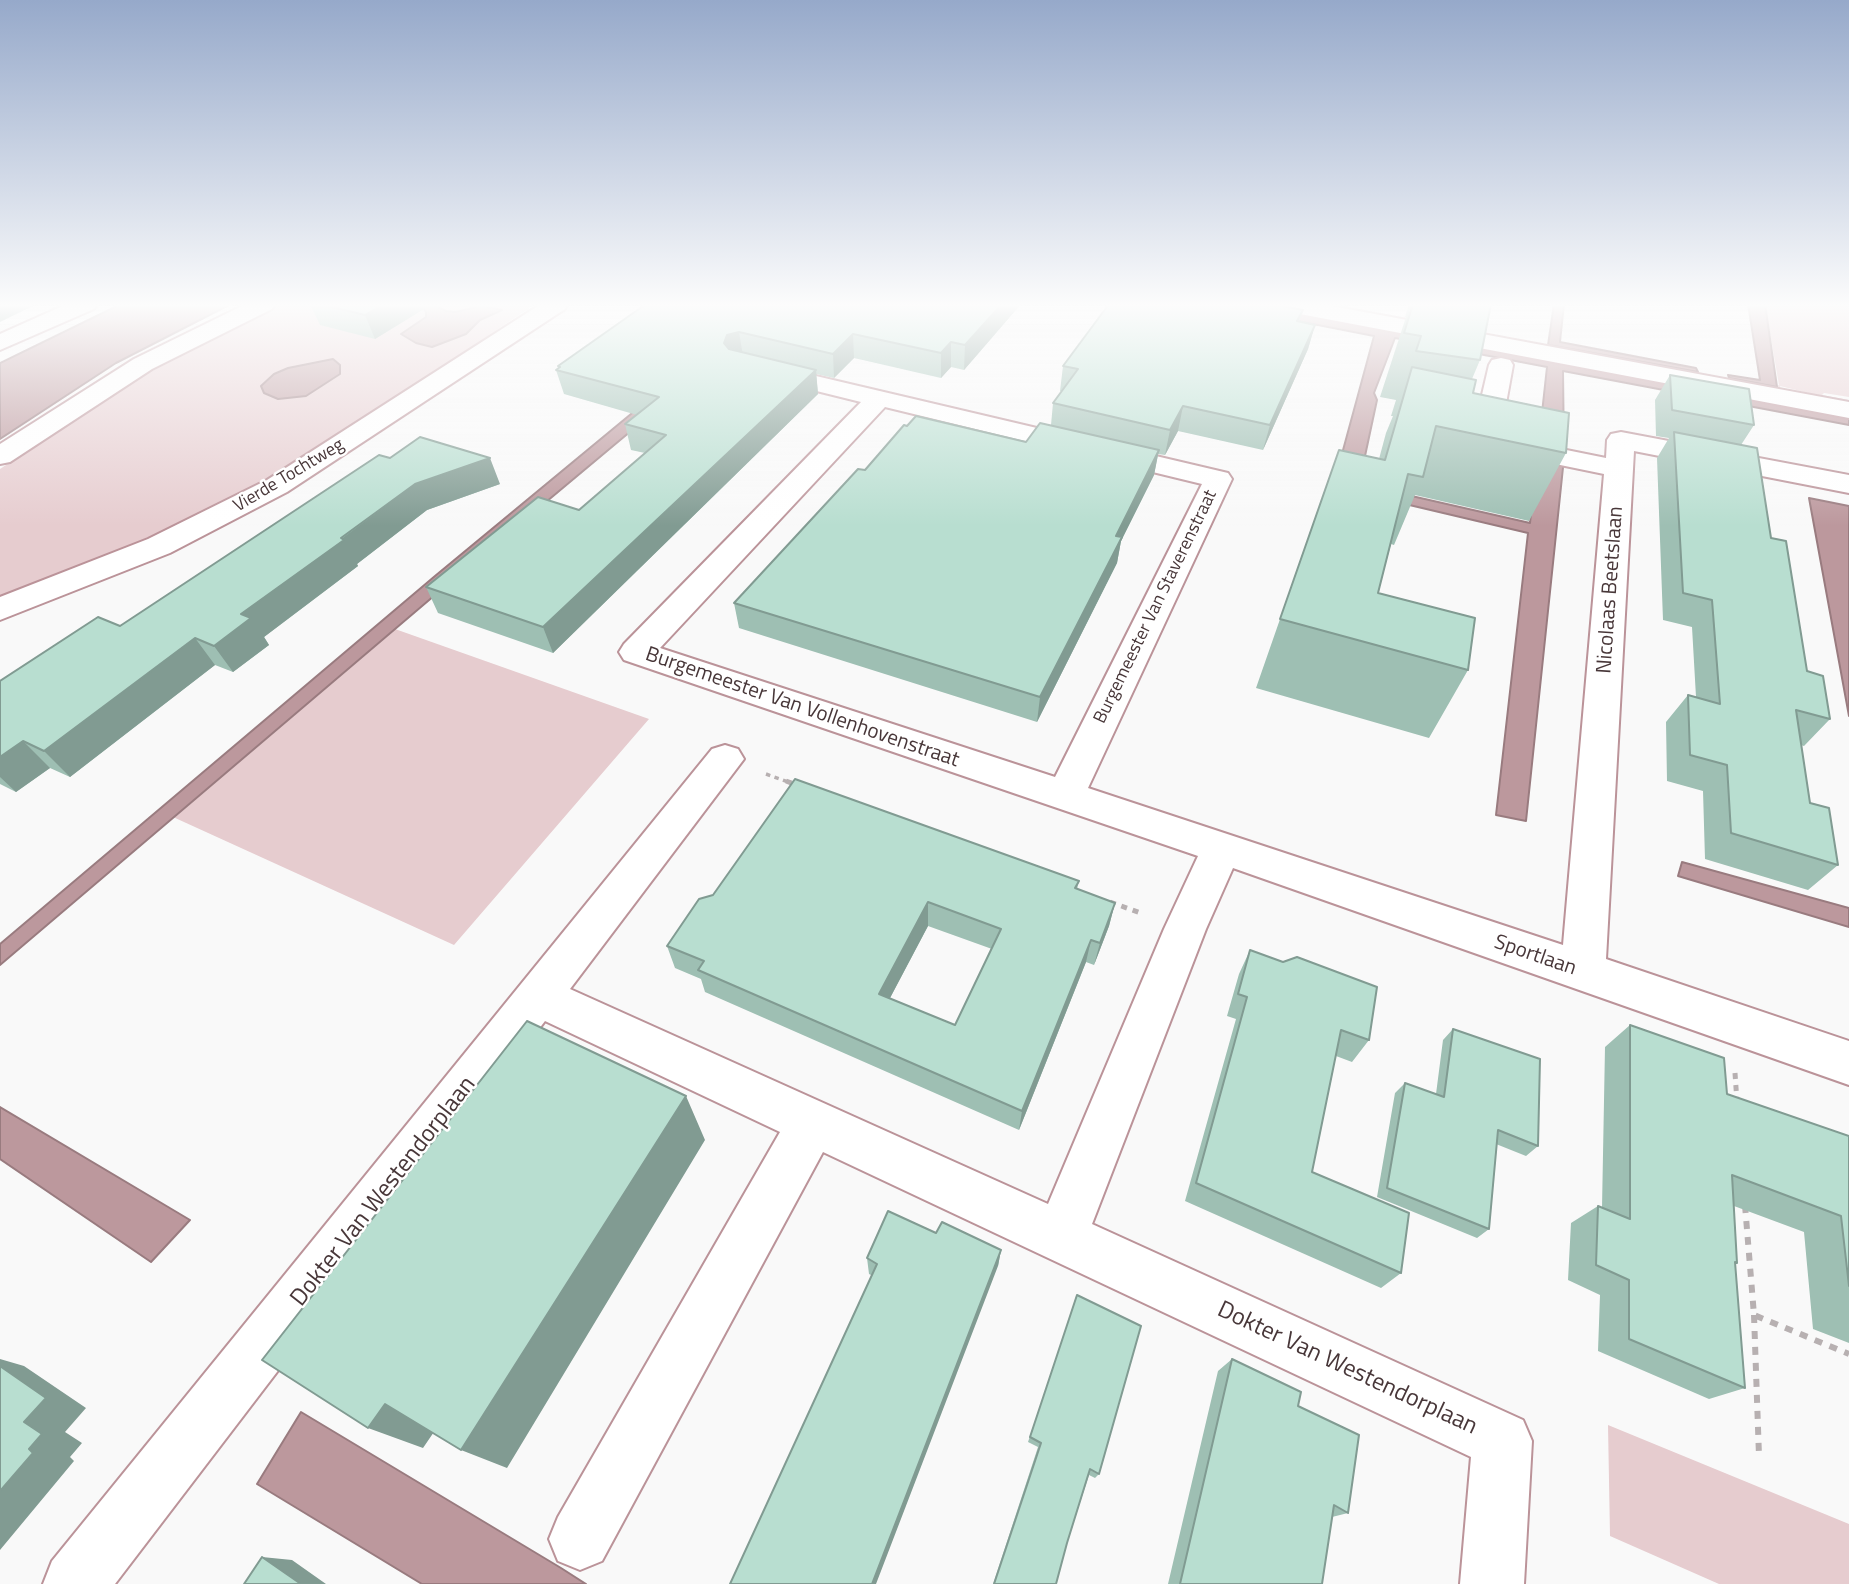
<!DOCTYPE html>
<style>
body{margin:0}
canvas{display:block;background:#f9f9f9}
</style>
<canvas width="1849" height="1584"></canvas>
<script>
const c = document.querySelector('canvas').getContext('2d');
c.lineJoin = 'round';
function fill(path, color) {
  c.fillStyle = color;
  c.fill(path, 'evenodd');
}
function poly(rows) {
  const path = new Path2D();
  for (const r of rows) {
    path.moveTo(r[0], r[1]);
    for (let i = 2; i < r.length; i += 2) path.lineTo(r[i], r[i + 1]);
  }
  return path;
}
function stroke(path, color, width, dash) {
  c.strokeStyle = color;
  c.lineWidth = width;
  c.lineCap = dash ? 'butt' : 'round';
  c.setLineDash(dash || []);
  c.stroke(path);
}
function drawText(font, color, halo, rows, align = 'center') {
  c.font = font + ' "Titillium Web",sans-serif';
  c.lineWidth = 5;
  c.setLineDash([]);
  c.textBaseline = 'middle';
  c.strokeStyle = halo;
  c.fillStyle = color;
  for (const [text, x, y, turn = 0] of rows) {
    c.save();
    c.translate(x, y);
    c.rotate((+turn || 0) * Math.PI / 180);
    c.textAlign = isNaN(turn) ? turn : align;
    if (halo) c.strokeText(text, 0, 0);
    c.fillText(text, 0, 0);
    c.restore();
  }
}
fill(poly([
 [276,304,535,304,314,454,267,483,175,530,0,600,0,469,153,367],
 [1765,304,1849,304,1849,397,1824,393,1822,395,1849,400,1849,403,1780,386,1781,390,1729,383,1729,378,1773,387,1779,385],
 [395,629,649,719,454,945,173,817],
 [1608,1425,1849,1524,1849,1584,1719,1584,1610,1536]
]), '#e6cccf');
const water = poly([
 [121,304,231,304,116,363,0,439,0,363,121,304],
 [420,304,432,304,446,311,455,312,482,306,502,310,480,320,466,334,432,347,416,343,401,334,426,317,426,312,420,304],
 [764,304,783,304,455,578,0,965,0,944,435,576,764,304],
 [1210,304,1254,304,1849,417,1849,425,1563,371,1564,458,1526,821,1496,815,1528,533,1333,487,1374,336,1210,304],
 [1395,338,1547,367,1530,523,1359,484,1377,400,1374,393,1395,338],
 [1554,304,1564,304,1560,342,1696,368,1698,372,1548,345,1554,304],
 [1748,304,1765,304,1777,387,1729,378,1728,375,1760,380,1748,304],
 [333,359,340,365,340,374,306,396,278,399,264,393,261,386,274,374,288,368,333,359],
 [1809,498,1849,506,1849,716,1809,498],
 [1682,862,1849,908,1849,927,1678,876,1682,862],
 [0,1107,190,1220,151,1262,0,1159,0,1107],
 [301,1412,561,1568,586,1584,422,1584,257,1484,301,1412]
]);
fill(water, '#bc989d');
stroke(water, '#997b7f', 2);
const minor = poly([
 [67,304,97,304,94,309,0,350,0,334,67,304],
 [246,304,275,304,272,309,152,369,10,462,0,464,0,444,134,359,246,304],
 [541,304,568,304,565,309,287,492,170,553,0,620,0,597,148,539,267,480,541,304],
 [1273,304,1321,304,1849,402,1849,418,1284,311,1276,309,1273,304],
 [1501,358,1510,360,1513,365,1499,442,1495,448,1485,450,1475,448,1471,442,1489,365,1492,360,1501,358],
 [765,364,1228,473,1232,479,1088,788,1563,945,1604,474,1502,453,1498,447,1502,441,1512,439,1606,458,1607,440,1611,434,1621,432,1849,475,1849,493,1634,451,1606,959,1849,1041,1849,1085,1233,868,1206,929,1092,1224,1523,1420,1532,1441,1524,1584,1460,1584,1471,1457,823,1152,602,1561,580,1570,558,1561,549,1539,558,1517,780,1132,545,1021,115,1584,43,1584,52,1561,712,749,725,745,738,749,744,759,570,989,1048,1204,1164,929,1198,856,624,660,619,652,624,644,861,402,756,376,753,371,756,366,765,364],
 [885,407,1202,484,1055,777,660,648,885,407]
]);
stroke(minor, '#bb9399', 4);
stroke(poly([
 [766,774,791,783]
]), '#b7b0b1', 3.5, [4.5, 4.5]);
stroke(poly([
 [786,781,797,785],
 [1110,902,1141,913],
 [1735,1073,1737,1102]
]), '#b7b0b1', 5, [6, 6]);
stroke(poly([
 [1745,1205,1754,1315,1849,1354],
 [1754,1315,1759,1456]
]), '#b7b0b1', 6, [8, 8]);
fill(minor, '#fff');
fill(poly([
 [310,304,432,304,375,339,320,325],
 [645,304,1021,304,964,370,951,367,941,378,854,358,834,378,816,374,818,394,553,653,438,613,426,587,579,510,645,453,631,450,625,424,637,415,564,394,556,370,558,368,558,366,645,305],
 [1409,304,1491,304,1480,360,1472,379,1473,393,1566,453,1529,521,1415,495,1394,545,1391,544,1378,593,1468,670,1429,738,1256,688,1339,450,1379,459,1386,433,1393,416,1391,416,1396,400,1380,397,1406,317,1405,317],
 [1303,310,1299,322,1315,325,1308,349,1263,450,1178,431,1165,455,1158,454,1154,475,1121,541,1117,563,1037,722,739,628,734,603,865,470,1026,442,1051,425,1053,403,1062,391,1060,391,1063,366],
 [1670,375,1754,425,1741,445,1771,538,1807,671,1830,719,1804,746,1801,745,1810,803,1838,865,1808,890,1705,859,1703,791,1667,781,1666,722,1688,695,1696,697,1692,627,1663,620,1657,458,1669,438,1656,436,1655,400],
 [379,455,500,484,427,510,357,564,358,566,264,637,269,645,233,672,215,665,70,777,50,768,16,792,0,784,0,681,120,626],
 [1079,881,1077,889,1115,903,1109,926,1094,965,1086,962,1019,1130,705,992,701,979,675,968,667,946,699,899],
 [928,926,992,949,955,1025,890,998],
 [1250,950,1369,1040,1352,1062,1336,1056,1312,1172,1401,1273,1381,1288,1185,1201,1236,1019,1227,1016,1239,974],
 [1630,1025,1727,1094,1849,1136,1849,1343,1813,1329,1804,1232,1734,1206,1737,1263,1735,1264,1745,1388,1709,1399,1598,1351,1600,1295,1568,1280,1571,1223,1598,1206,1602,1208,1605,1047],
 [1453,1029,1538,1146,1526,1156,1496,1144,1489,1229,1477,1238,1377,1197,1395,1093,1405,1083,1436,1094,1443,1040],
 [936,1233,1001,1250,998,1266,871,1275,869,1274,867,1258],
 [1077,1295,1099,1474,1095,1478,1089,1475,1067,1543,1056,1584,993,1584,1038,1447,1028,1442],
 [1232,1359,1298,1406,1348,1513,1332,1517,1322,1584,1168,1584,1218,1371]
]), '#9ebfb3');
fill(poly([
 [0,304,37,304,0,322],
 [384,304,432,304,375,339,365,315],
 [1002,304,1021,304,964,370,965,345],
 [1315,325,1308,349,1263,450,1270,425],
 [739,332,743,356,731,360,724,343,727,335],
 [853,334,854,358,834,378,833,354],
 [951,342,951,367,941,378,941,353],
 [816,370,818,394,553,653,543,627],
 [1183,406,1178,431,1165,455,1170,430],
 [1159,450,1154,475,1121,541,1117,563,1037,722,1040,697,1116,536],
 [490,458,500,484,427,510,357,564,358,566,264,637,269,645,233,672,214,646,241,614,415,484],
 [195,638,215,665,70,777,44,751],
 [23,741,50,768,16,792,0,777,0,757],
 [928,902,928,926,881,1015,879,994],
 [1115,903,1109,926,1094,965,1100,943],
 [1091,940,1086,962,1019,1130,1022,1111],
 [686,1096,705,1140,507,1468,461,1450],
 [1001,1250,998,1266,876,1584,872,1584],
 [0,1359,24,1366,86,1408,65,1432,82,1443,70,1457,74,1461,0,1550,0,1491,29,1449,0,1366],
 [385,1404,438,1426,423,1448,368,1428],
 [262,1557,292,1560,326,1584,301,1584]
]), '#819b92');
const building = poly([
 [319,304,384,304,365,315,319,304],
 [646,304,1002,304,965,345,951,342,941,353,853,334,833,354,739,332,727,335,724,343,729,349,816,370,543,627,426,587,538,497,579,510,666,435,625,424,659,397,556,370,560,367,558,366,646,304],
 [1109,304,1273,304,1303,310,1297,321,1315,325,1270,425,1183,406,1170,430,1053,403,1078,369,1063,366,1109,304],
 [1413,304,1491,304,1480,360,1416,351,1421,336,1404,333,1413,304],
 [1412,367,1476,380,1473,393,1569,413,1566,453,1436,426,1423,477,1408,474,1378,593,1475,618,1468,670,1280,619,1339,450,1385,460,1412,367],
 [1670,375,1749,389,1754,425,1672,410,1670,375],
 [916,416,1026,442,1040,423,1159,450,1116,536,1122,537,1040,697,734,603,858,469,865,470,904,425,907,426,916,416],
 [1674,432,1757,448,1771,538,1786,541,1807,671,1823,676,1830,719,1796,710,1810,803,1829,808,1838,865,1731,833,1727,765,1690,755,1688,695,1720,704,1712,600,1683,593,1674,432],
 [420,437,490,458,415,484,341,538,344,540,241,614,251,618,214,646,195,638,44,751,23,741,0,757,0,681,98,617,120,626,379,455,390,458,420,437],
 [795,779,1079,881,1075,888,1115,903,1100,943,1091,940,1022,1111,698,970,704,961,667,946,699,899,713,895,795,779],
 [928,902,1001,929,955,1025,879,994,928,902],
 [1250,950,1283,962,1297,957,1377,987,1369,1040,1341,1030,1312,1172,1409,1213,1401,1273,1196,1183,1247,997,1238,994,1250,950],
 [527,1021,686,1096,461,1450,385,1404,368,1428,262,1360,527,1021],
 [1630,1025,1724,1058,1727,1094,1849,1136,1849,1286,1841,1216,1732,1175,1737,1263,1735,1262,1745,1388,1629,1339,1629,1280,1596,1265,1598,1206,1630,1219,1630,1025],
 [1453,1029,1540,1059,1538,1146,1498,1130,1489,1229,1387,1188,1405,1083,1444,1097,1453,1029],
 [888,1211,936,1233,942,1222,1001,1250,872,1584,730,1584,877,1264,867,1258,888,1211],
 [1077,1295,1141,1326,1099,1474,1090,1469,1067,1543,1056,1584,994,1584,1041,1443,1030,1437,1077,1295],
 [1232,1359,1301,1392,1298,1406,1359,1435,1348,1513,1334,1505,1322,1584,1180,1584,1232,1359],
 [0,1366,46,1398,24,1422,42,1434,29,1449,33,1453,0,1491,0,1366],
 [262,1557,301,1584,244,1584,262,1557]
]);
fill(building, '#b8ded0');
stroke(building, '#819b92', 2);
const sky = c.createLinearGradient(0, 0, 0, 526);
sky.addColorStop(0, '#96a9ca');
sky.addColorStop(0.58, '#fcfcfc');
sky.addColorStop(1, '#fcfcfc00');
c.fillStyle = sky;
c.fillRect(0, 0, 1849, 526);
drawText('18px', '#483739', '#fff', [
 ["Vierde Tochtweg",289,476,-31],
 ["Burgemeester Van Staverenstraat",1156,607,-64]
]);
drawText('21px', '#483739', '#fff', [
 ["Nicolaas Beetslaan",1611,590,-86],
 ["Burgemeester Van Vollenhovenstraat",802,708,19],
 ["Sportlaan",1535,956,19]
]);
drawText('24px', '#483739', '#fff', [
 ["Dokter Van Westendorplaan",384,1192,-52],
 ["Dokter Van Westendorplaan",1347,1369,25]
]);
</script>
